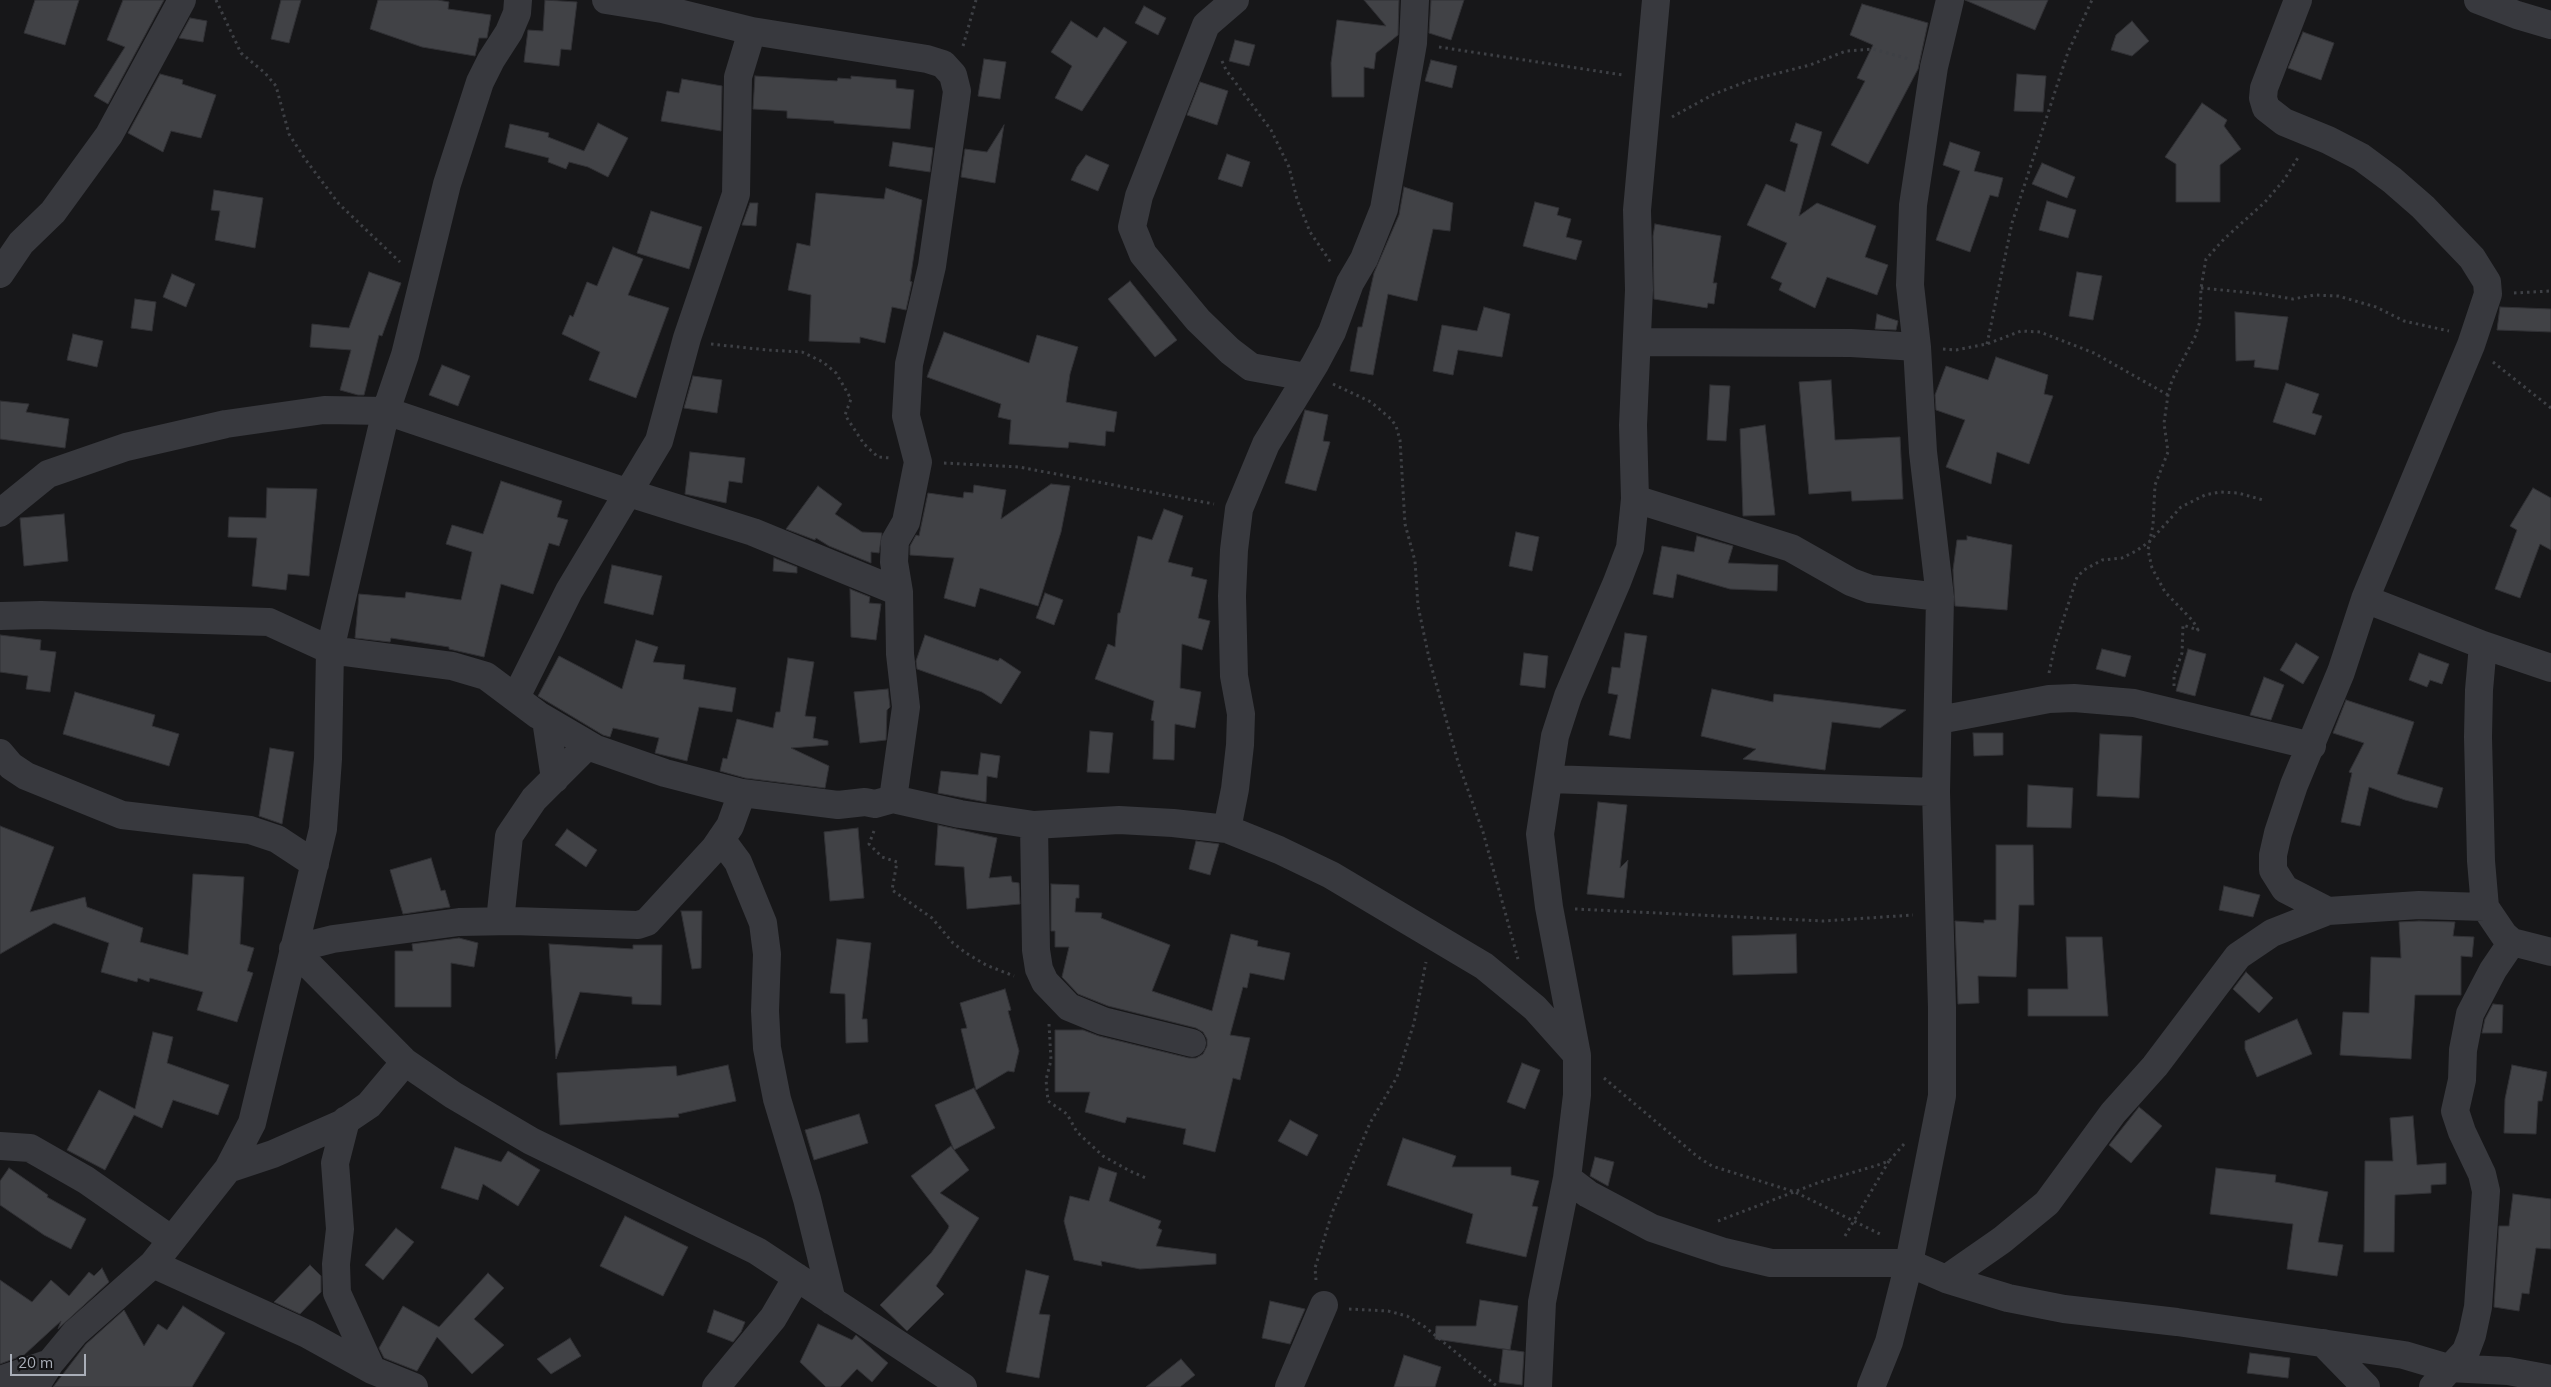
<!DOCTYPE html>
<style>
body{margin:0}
#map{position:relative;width:2551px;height:1387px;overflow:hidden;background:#171719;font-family:Mulish,sans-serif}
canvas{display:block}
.scale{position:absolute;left:10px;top:1354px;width:76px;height:22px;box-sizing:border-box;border:2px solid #a9aeb8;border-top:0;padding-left:6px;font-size:15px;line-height:18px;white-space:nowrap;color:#a9aeb8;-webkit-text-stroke:4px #121214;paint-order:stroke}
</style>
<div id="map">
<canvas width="2551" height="1387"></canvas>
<div class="scale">20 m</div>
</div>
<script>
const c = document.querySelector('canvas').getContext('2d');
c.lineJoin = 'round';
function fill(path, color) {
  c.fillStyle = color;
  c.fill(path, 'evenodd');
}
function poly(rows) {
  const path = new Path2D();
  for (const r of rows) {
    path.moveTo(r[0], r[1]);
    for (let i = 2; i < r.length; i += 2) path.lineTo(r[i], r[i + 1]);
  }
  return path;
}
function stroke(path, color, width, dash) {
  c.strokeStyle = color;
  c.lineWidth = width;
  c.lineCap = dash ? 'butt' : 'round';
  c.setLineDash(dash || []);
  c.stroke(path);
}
const building = poly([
 [35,0,79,0,65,45,24,33,35,0],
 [123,0,164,0,108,104,94,96,125,47,107,40,123,0],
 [281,0,301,0,289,43,271,39,281,0],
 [378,0,438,0,449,2,448,9,491,15,487,38,479,38,475,56,422,47,370,29,378,0],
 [545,0,577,2,571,50,561,49,559,66,524,62,528,30,543,31,545,0],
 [1364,0,1399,0,1398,35,1376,53,1374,69,1364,67,1364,97,1332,97,1331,63,1337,20,1386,26,1364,0],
 [1431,0,1464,0,1451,40,1429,33,1431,0],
 [1965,0,2048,0,2035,30,1965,0],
 [1862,4,1928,23,1918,69,1868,164,1831,145,1865,81,1857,78,1873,45,1850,35,1862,4],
 [1144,6,1166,18,1158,35,1135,23,1144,6],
 [190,18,207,21,203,42,179,38,190,18],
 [1071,21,1097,38,1104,27,1127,42,1082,111,1055,98,1072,66,1051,52,1071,21],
 [2132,21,2149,41,2132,56,2111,50,2116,35,2132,21],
 [2303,32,2334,43,2321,80,2288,68,2303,32],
 [1235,40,1255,45,1249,66,1229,61,1235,40],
 [984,59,1006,62,1000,99,978,96,984,59],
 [1431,60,1457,66,1452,88,1425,81,1431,60],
 [160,74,183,80,182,84,216,95,201,138,171,131,163,152,128,133,160,74],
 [2017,74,2046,76,2043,112,2014,111,2017,74],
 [755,76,837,81,838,78,851,79,851,76,896,80,896,88,914,90,910,129,834,123,834,121,787,118,787,111,753,109,755,76],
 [682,79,722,86,721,131,661,121,667,91,679,93,682,79],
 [1200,82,1228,91,1217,125,1187,115,1200,82],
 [2202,103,2227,120,2224,126,2241,149,2220,165,2220,202,2176,202,2176,164,2165,157,2202,103],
 [598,123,628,138,608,177,588,167,569,162,566,169,548,162,549,158,505,147,510,124,549,133,548,137,584,151,598,123],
 [1796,123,1822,132,1799,216,1817,203,1876,226,1865,257,1888,265,1877,295,1827,277,1815,308,1779,290,1782,283,1771,278,1787,243,1747,225,1766,184,1785,192,1798,144,1790,141,1796,123],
 [1004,125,995,183,961,177,965,149,987,152,1004,125],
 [893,142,933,148,930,172,889,166,893,142],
 [1950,142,1980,152,1974,171,2003,178,1998,197,1990,195,1970,252,1936,240,1960,171,1943,165,1950,142],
 [1227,154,1250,162,1242,187,1218,179,1227,154],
 [1086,155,1109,165,1098,191,1071,180,1077,167,1086,155],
 [2042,163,2075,177,2067,198,2032,184,2042,163],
 [1404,187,1453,203,1450,231,1433,229,1417,301,1388,294,1373,375,1350,371,1358,327,1362,327,1374,273,1399,215,1404,187],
 [886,188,922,200,910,281,912,282,906,310,892,307,885,343,860,337,860,343,809,341,811,295,788,290,797,243,810,246,816,193,884,199,886,188],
 [214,190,263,198,255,248,215,240,220,211,211,210,214,190],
 [2047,201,2076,210,2068,238,2039,230,2047,201],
 [1535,202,1559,208,1557,215,1571,219,1566,237,1582,241,1576,260,1523,246,1535,202],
 [750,203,758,203,756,226,742,225,750,203],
 [651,211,702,227,689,269,637,253,651,211],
 [1655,224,1721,236,1713,283,1717,283,1714,304,1708,303,1707,308,1654,299,1653,236,1655,224],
 [613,247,643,259,628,295,669,308,636,398,589,380,600,352,562,334,570,315,573,317,587,282,597,286,613,247],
 [369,272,401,283,382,336,379,335,364,395,358,395,340,390,351,350,310,347,312,324,349,328,369,272],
 [2077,272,2102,276,2093,320,2069,316,2077,272],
 [172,274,195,284,186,307,163,297,172,274],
 [1130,281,1177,340,1155,357,1108,299,1130,281],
 [135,299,156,302,152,331,131,328,135,299],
 [1484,307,1510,314,1502,357,1458,350,1453,375,1433,371,1442,325,1477,331,1484,307],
 [2500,307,2551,309,2551,332,2497,330,2500,307],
 [2235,312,2288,317,2278,370,2254,367,2255,360,2236,361,2235,312],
 [1877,314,1898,321,1896,330,1875,329,1877,314],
 [944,332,1029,363,1037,335,1078,347,1070,374,1066,402,1117,412,1114,432,1106,431,1105,446,1069,442,1068,448,1009,444,1011,420,998,417,1001,404,927,377,944,332],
 [73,334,103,341,97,367,67,360,73,334],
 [1996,357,2048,375,2044,394,2053,396,2029,464,1997,452,1991,484,1946,467,1965,420,1936,410,1935,395,1946,366,1988,380,1996,357],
 [442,365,470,376,458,406,429,395,442,365],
 [693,376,722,380,717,413,684,408,693,376],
 [1831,380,1835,440,1900,437,1903,499,1852,501,1851,491,1809,494,1799,382,1831,380],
 [2286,383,2319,394,2312,413,2322,416,2315,435,2273,422,2286,383],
 [1710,385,1730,386,1726,441,1707,440,1710,385],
 [0,401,29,404,26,412,69,419,65,448,0,439,0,401],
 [1305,410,1328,415,1323,441,1330,442,1316,491,1285,483,1305,410],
 [1765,425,1775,515,1743,516,1740,429,1765,425],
 [690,452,745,458,742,483,729,481,726,503,685,494,690,452],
 [501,481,562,501,557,517,568,520,559,546,549,543,533,594,501,584,484,657,449,649,449,647,391,638,390,642,355,638,359,594,405,598,406,592,461,600,472,552,446,544,452,525,483,534,501,481],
 [1051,484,1070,486,1061,532,1038,606,980,588,975,607,944,598,954,558,910,555,910,546,916,535,919,536,928,493,963,498,964,492,973,493,974,485,1006,490,1001,519,1051,484],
 [818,486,842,504,835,514,862,532,882,533,879,553,871,552,871,563,829,546,816,538,815,540,786,529,818,486],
 [267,488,317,489,309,576,288,574,286,590,252,586,257,538,228,537,229,517,266,518,267,488],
 [2533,488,2551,498,2551,550,2540,544,2520,598,2495,589,2517,530,2510,526,2533,488],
 [1164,509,1183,516,1168,562,1193,568,1191,576,1207,580,1198,618,1210,621,1202,650,1182,644,1180,688,1201,692,1195,728,1175,724,1174,760,1153,759,1154,721,1151,720,1154,701,1095,679,1108,644,1115,647,1118,613,1120,613,1138,536,1152,540,1164,509],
 [64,514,68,561,24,566,20,518,64,514],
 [1516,532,1539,537,1532,571,1509,566,1516,532],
 [1697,536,1733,546,1728,563,1778,565,1777,591,1730,589,1677,574,1673,598,1653,594,1662,546,1694,552,1697,536],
 [1967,536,2012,545,2007,610,1955,606,1953,570,1957,540,1967,540,1967,536],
 [774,558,797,567,797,573,773,571,774,558],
 [612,565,662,576,653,615,604,603,612,565],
 [850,589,870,597,869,603,881,604,876,640,851,637,850,589],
 [1045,593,1063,600,1054,625,1036,618,1045,593],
 [1625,633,1647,636,1630,739,1609,735,1618,695,1608,693,1612,667,1620,668,1625,633],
 [0,635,41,640,40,650,56,652,50,692,26,689,28,676,0,672,0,635],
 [925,635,998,661,1000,658,1021,672,1001,704,982,692,917,669,916,661,925,635],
 [636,640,658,647,653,662,685,665,683,679,736,688,732,712,699,707,687,761,655,753,659,738,613,728,610,737,603,735,538,696,559,656,622,689,636,640],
 [2296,643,2319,657,2303,684,2280,670,2296,643],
 [2102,649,2131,656,2125,677,2096,669,2102,649],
 [2188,649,2206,654,2195,696,2176,691,2188,649],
 [1524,653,1548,656,1545,688,1520,685,1524,653],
 [2419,653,2449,664,2442,684,2430,680,2427,687,2409,680,2419,653],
 [788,658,814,662,805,716,816,717,813,738,828,741,828,745,791,748,829,766,825,788,745,778,720,771,723,758,727,759,737,719,773,728,776,712,780,712,788,658],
 [2264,677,2284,685,2271,720,2250,715,2264,677],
 [888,689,890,707,887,710,886,740,860,743,854,692,888,689],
 [1712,689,1773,702,1774,694,1906,710,1880,728,1832,722,1825,770,1743,759,1756,749,1701,736,1712,689],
 [75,692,155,715,152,726,179,734,169,766,63,734,75,692],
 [2346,700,2414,722,2397,774,2443,788,2437,808,2405,800,2369,787,2360,826,2341,822,2352,773,2349,772,2364,743,2333,733,2346,700],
 [1090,731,1113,733,1109,773,1087,772,1090,731],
 [1973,733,2003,733,2003,755,1974,756,1973,733],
 [2100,734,2142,736,2139,798,2097,796,2100,734],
 [270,748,294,752,282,824,259,816,270,748],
 [981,753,1000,756,997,778,987,776,986,802,938,793,941,771,978,775,981,753],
 [2028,785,2073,788,2071,828,2027,827,2028,785],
 [1598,802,1627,805,1620,868,1628,860,1624,898,1587,894,1598,802],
 [938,825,997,838,989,878,1011,876,1012,882,1019,883,1020,904,967,909,964,867,935,865,938,825],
 [0,826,54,847,30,912,85,897,87,907,143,928,140,942,188,955,193,874,244,877,240,944,254,948,247,971,253,973,237,1022,197,1010,203,992,150,978,149,982,138,978,137,982,101,972,109,943,54,923,0,954,0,826],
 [858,828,864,898,830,901,824,832,858,828],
 [567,829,597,850,586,867,555,845,567,829],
 [1196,841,1219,844,1210,875,1189,869,1196,841],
 [1996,845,2033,845,2034,905,2019,905,2016,977,1978,976,1979,1003,1958,1004,1955,921,1984,923,1984,920,1996,920,1996,845],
 [431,858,441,891,445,890,450,907,403,914,390,870,431,858],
 [1051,884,1079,885,1079,898,1076,898,1075,912,1102,913,1101,918,1170,945,1152,991,1212,1011,1231,934,1258,941,1257,946,1290,953,1284,980,1250,973,1247,988,1243,987,1230,1035,1250,1038,1240,1080,1233,1078,1215,1152,1183,1144,1186,1129,1127,1117,1125,1123,1085,1112,1090,1092,1055,1092,1055,1030,1083,1030,1099,1036,1189,1058,1196,1058,1203,1054,1207,1046,1207,1039,1203,1032,1196,1028,1108,1006,1078,994,1062,977,1069,947,1055,947,1055,931,1051,931,1051,884],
 [2224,886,2260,895,2253,917,2219,910,2224,886],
 [681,911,702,911,701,968,692,969,681,911],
 [2419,921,2455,922,2453,936,2474,937,2472,957,2461,956,2461,995,2415,995,2411,1059,2340,1055,2343,1012,2369,1013,2371,957,2401,958,2399,922,2419,921],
 [1796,934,1797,973,1733,975,1732,936,1796,934],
 [2066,937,2102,937,2108,1016,2028,1016,2028,989,2068,989,2066,937],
 [459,938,478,943,474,967,451,963,451,1007,395,1007,395,951,413,951,412,944,459,938],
 [837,939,871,943,862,1019,867,1019,868,1042,846,1043,845,994,830,993,837,939],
 [549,944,633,949,633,945,662,945,661,1005,632,1004,632,997,580,992,556,1059,549,944],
 [2246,972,2273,998,2259,1013,2233,989,2246,972],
 [1005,989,1011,1010,1008,1011,1019,1051,1014,1072,1008,1071,976,1090,961,1029,967,1028,960,1003,1005,989],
 [2493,1004,2503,1005,2502,1033,2482,1033,2485,1019,2493,1004],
 [2297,1019,2312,1054,2257,1077,2245,1049,2245,1041,2297,1019],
 [153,1032,173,1037,167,1063,229,1085,218,1115,173,1100,162,1128,134,1115,105,1170,67,1150,99,1090,135,1109,153,1032],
 [1522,1063,1540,1070,1525,1109,1507,1102,1522,1063],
 [728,1065,736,1101,678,1114,679,1117,560,1125,557,1073,676,1066,677,1076,728,1065],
 [2512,1065,2547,1072,2542,1101,2538,1101,2536,1134,2504,1133,2505,1099,2512,1065],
 [974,1088,995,1128,954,1150,935,1105,974,1088],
 [2139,1107,2162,1126,2131,1163,2109,1145,2139,1107],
 [859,1114,868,1143,814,1160,805,1130,859,1114],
 [2413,1116,2417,1165,2446,1163,2446,1184,2431,1185,2431,1193,2395,1195,2394,1252,2364,1252,2365,1161,2393,1161,2390,1118,2413,1116],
 [1290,1120,1318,1135,1307,1156,1278,1141,1290,1120],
 [1403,1138,1456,1156,1452,1167,1511,1167,1511,1175,1539,1181,1532,1206,1538,1207,1526,1257,1466,1243,1473,1214,1387,1185,1403,1138],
 [951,1146,969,1170,940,1193,979,1218,936,1286,944,1294,907,1331,880,1305,931,1253,948,1229,949,1226,911,1176,951,1146],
 [455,1147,501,1162,508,1151,540,1170,518,1206,483,1184,478,1200,441,1188,455,1147],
 [1595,1157,1614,1162,1608,1186,1590,1176,1595,1157],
 [1099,1167,1117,1173,1109,1201,1161,1221,1158,1228,1162,1230,1156,1246,1216,1254,1216,1264,1140,1269,1101,1261,1102,1266,1074,1260,1064,1221,1070,1196,1089,1201,1099,1167],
 [9,1168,48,1195,47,1197,86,1219,71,1249,44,1235,0,1205,0,1181,9,1168],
 [2216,1168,2276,1175,2275,1182,2328,1192,2318,1242,2343,1245,2337,1276,2287,1269,2293,1224,2210,1214,2216,1168],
 [2513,1194,2551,1199,2551,1249,2536,1248,2529,1294,2522,1293,2519,1311,2494,1307,2499,1226,2509,1226,2513,1194],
 [625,1216,688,1247,663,1296,600,1266,625,1216],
 [396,1228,414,1242,383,1280,365,1265,396,1228],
 [310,1265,321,1276,321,1292,300,1314,274,1302,310,1265],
 [102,1268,109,1282,58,1329,61,1321,24,1355,0,1364,0,1280,32,1302,51,1280,69,1296,89,1272,94,1276,102,1268],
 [1026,1270,1049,1276,1039,1314,1050,1315,1039,1378,1006,1372,1026,1270],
 [488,1273,504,1288,474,1319,504,1345,472,1374,437,1337,417,1371,384,1358,379,1348,403,1306,439,1327,488,1273],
 [1480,1300,1518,1306,1510,1350,1435,1339,1436,1326,1476,1326,1480,1300],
 [1270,1301,1305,1309,1290,1344,1262,1338,1270,1301],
 [183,1306,225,1333,192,1387,53,1387,86,1344,124,1310,144,1346,158,1324,167,1330,183,1306],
 [714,1310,745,1322,741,1332,733,1342,707,1332,714,1310],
 [818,1324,852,1340,856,1335,888,1363,872,1382,857,1369,840,1387,826,1387,800,1362,818,1324],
 [570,1338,581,1356,551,1374,537,1359,570,1338],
 [1503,1349,1524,1352,1522,1385,1499,1382,1503,1349],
 [2250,1353,2290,1358,2288,1378,2247,1373,2250,1353],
 [1404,1355,1441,1367,1435,1387,1394,1387,1404,1355],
 [1181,1359,1195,1375,1180,1387,1146,1387,1181,1359]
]);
fill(building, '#414246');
stroke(building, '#313135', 1);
stroke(poly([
 [216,0,241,53,265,73,276,86,289,134,305,159,339,204,400,262],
 [963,46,976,0],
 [1439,47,1623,75],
 [1222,61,1226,70,1271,130,1289,167,1297,199,1310,232,1332,264],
 [1672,117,1714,94,1751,80,1810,65,1846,51,1873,49,1909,59],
 [2201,288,2263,294,2293,299,2314,295,2338,296,2376,307,2404,321,2449,331],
 [2514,293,2551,291],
 [711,344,767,350,802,352,823,362,836,373,843,385,851,399,845,415,864,444,878,457,890,458],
 [1987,344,2012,223,2068,52,2092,0],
 [1943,349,1956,350,1987,344,2021,331,2040,332,2094,353,2168,395],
 [2493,362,2551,408],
 [1333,384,1371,402,1391,419,1396,426,1400,440,1405,524,1415,561,1418,606,1429,658,1458,762,1483,832,1518,959],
 [944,463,1019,467,1214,504],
 [2049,673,2055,645,2077,577,2084,570,2102,560,2122,558,2136,551,2149,542,2181,507,2205,495,2220,492,2238,493,2263,500],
 [2174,686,2174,675,2182,653,2183,625,2198,630,2193,621,2165,592,2152,568,2148,550,2153,525,2155,485,2168,452,2164,423,2168,395,2172,380,2195,337,2200,321,2201,288,2206,259,2224,239,2265,202,2284,180,2299,156],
 [874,831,869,844,882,857,897,862,892,890,932,918,953,943,966,953,986,965,1014,976],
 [1575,909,1824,921,1913,915],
 [1049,1024,1051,1060,1046,1080,1048,1101,1067,1114,1077,1132,1103,1156,1130,1171,1148,1179],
 [1604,1078,1698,1157,1712,1166,1795,1192,1882,1235],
 [1718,1221,1820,1182,1875,1166,1889,1161,1904,1144],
 [1845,1236,1889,1161],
 [1316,1280,1315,1268,1332,1213,1370,1123,1397,1077,1414,1023,1426,962],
 [1349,1309,1388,1311,1407,1316,1425,1327,1498,1387]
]), '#3e4045', 3, [2.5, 4]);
stroke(poly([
 [606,0,662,9,752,31,927,59,943,64,953,75,957,91,955,106,932,266,909,364,906,416,918,462,906,522,895,541,894,562,899,592,900,654,906,707,893,799],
 [1235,0,1206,25,1139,196,1132,227,1143,254,1198,320,1230,351,1251,367,1306,377],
 [2298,0,2264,88,2263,98,2266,108,2284,122,2328,140,2361,157,2392,180,2423,207,2472,258,2487,282,2488,294,2471,345,2365,599,2341,672,2294,785,2278,833,2273,855,2273,870,2285,889,2328,911,2419,905,2485,907],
 [2478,0,2517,15,2551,25],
 [0,274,21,243,53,212,109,135,182,0],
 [1638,342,1851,343,1917,347],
 [1635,499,1791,548,1851,582,1870,589,1940,597],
 [0,513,48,474,126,447,226,424,324,410,386,411,629,493,753,532,899,592],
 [2365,599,2483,645,2551,668],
 [0,616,41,615,269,622,330,650,452,666,486,676,538,715,596,749,665,773,742,793,838,805,865,802,875,804,893,799,960,814,1034,825,1119,820,1173,823,1227,829,1279,850,1331,875,1484,966,1535,1008,1577,1055],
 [2483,645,2479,690,2478,737,2481,861,2485,907,2504,935,2512,942,2551,952],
 [516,697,569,591,659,441,687,338,736,194,738,77,752,31],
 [546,720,555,779],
 [1939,720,2049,699,2074,698,2134,703,2312,746],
 [0,753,11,766,26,776,122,815,250,830,277,839,315,864],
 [1549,779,1936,792],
 [1034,825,1036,950,1039,969,1045,982,1069,1007,1103,1021,1192,1043],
 [1227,829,1235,789,1240,745,1241,714,1234,676,1232,596,1234,550,1239,509,1266,444,1315,364,1332,332,1350,283,1364,259,1384,209,1413,43,1415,0],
 [721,839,738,862,763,923,767,954,765,1011,767,1048,777,1099,807,1199,832,1301],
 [500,921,509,836,534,799,588,745],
 [293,949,405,1062,453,1095,531,1141,757,1251,963,1387],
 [293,949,333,939,459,922,513,921,638,925,647,922,715,848,730,826,742,793],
 [346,1120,335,1163,340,1229,336,1264,337,1293,372,1370],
 [0,1146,30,1148,86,1180,172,1240],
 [228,1169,273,1154,341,1124,369,1105,405,1062],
 [1567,1178,1588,1194,1652,1228,1724,1252,1771,1263,1909,1263,1946,1279,2008,1298,2064,1309,2177,1322,2404,1355,2448,1368,2508,1371,2551,1379],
 [153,1264,307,1334,372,1370,414,1387],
 [1946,1279,2002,1240,2047,1203,2113,1113,2155,1066,2238,956,2272,933,2328,911],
 [2323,1343,2366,1387],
 [0,1380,50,1363],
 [35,1387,50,1363,75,1333,153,1264,228,1169,252,1123,323,829,328,759,330,650,363,508,386,411,405,355,447,184,480,82,491,60,509,32,517,13,518,0],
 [716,1387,773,1318,797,1277],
 [1289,1387,1324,1305],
 [1538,1387,1542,1302,1567,1178,1577,1095,1577,1055,1549,907,1540,834,1555,736,1568,696,1617,582,1630,548,1635,499,1633,425,1639,290,1637,210,1656,0],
 [1871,1387,1889,1342,1909,1263,1942,1096,1942,1008,1936,792,1940,597,1923,452,1917,347,1910,285,1913,205,1934,67,1950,0],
 [2433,1387,2466,1351,2472,1335,2478,1307,2486,1191,2482,1174,2462,1132,2455,1111,2462,1080,2463,1050,2470,1014,2493,970,2512,942]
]), '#38393e', 28);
</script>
